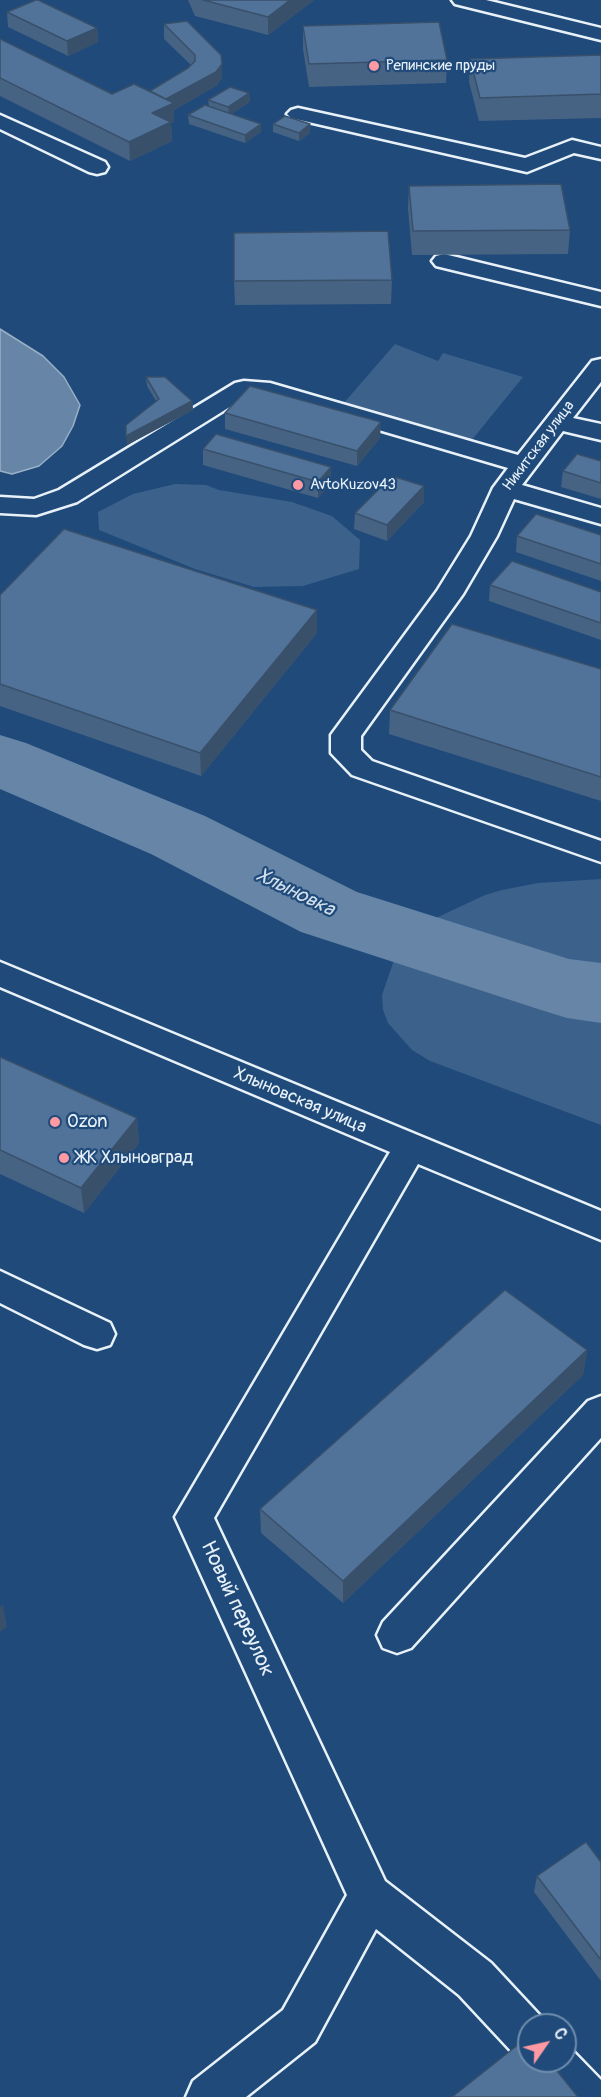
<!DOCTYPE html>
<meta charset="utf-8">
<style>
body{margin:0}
#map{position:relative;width:601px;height:2097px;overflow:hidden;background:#1f4a7a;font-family:Pangolin,sans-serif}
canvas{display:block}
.north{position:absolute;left:517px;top:2013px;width:60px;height:60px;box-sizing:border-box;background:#1f4a7a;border:2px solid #6f8dac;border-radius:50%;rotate:56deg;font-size:16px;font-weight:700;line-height:24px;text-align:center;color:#e8f1f8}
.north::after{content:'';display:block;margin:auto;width:21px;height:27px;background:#ff9aa2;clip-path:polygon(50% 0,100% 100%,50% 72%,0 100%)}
</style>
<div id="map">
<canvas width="601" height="2097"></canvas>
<div class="north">С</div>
</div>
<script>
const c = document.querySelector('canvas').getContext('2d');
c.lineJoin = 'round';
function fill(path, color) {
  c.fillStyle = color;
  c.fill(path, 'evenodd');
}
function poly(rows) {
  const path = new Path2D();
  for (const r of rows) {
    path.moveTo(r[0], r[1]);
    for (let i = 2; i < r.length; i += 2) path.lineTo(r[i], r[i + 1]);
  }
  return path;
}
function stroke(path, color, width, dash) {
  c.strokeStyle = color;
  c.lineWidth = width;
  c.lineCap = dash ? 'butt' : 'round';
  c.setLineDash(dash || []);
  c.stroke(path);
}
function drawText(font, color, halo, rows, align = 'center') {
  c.font = font + ' Pangolin,sans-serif';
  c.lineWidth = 4.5;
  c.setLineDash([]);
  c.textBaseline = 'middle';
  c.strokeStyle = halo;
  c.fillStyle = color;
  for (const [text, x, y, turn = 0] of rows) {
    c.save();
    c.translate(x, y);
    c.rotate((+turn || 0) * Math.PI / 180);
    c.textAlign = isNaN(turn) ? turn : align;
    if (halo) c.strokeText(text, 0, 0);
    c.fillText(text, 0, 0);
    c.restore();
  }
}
fill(poly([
 [395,344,438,361,443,353,523,377,471,441,343,404],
 [175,484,206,485,219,490,292,502,332,516,360,540,359,569,303,586,254,587,195,569,99,530,98,512,133,494],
 [601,879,601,1125,430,1061,412,1050,388,1023,383,1010,382,995,395,957,423,924,485,895,502,890,538,883]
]), '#3c628c');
const water = poly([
 [0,329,43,356,64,377,80,405,73,426,62,446,39,466,12,474,0,471,0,329]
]);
fill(water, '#6685a7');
stroke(water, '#9ab0c7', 1.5);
fill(poly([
 [0,735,26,743,205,816,357,892,569,959,601,963,601,1023,567,1018,538,1009,301,932,151,854,0,789,0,735]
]), '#6685a7');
const minor = poly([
 [452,0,486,0,601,28,601,40,455,4,452,0],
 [298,108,525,158,572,140,601,147,601,159,574,153,527,172,291,118,287,114,291,110,298,108],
 [0,115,105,162,108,167,105,172,97,174,89,172,0,129,0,115],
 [444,254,601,292,601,306,436,266,432,261,436,256,444,254],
 [601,359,601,382,573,418,601,424,601,440,563,431,522,485,601,508,601,524,514,499,497,536,463,594,361,736,361,750,372,761,601,841,601,862,352,775,331,753,331,735,437,591,471,536,493,488,508,468,260,395,249,395,77,502,36,515,0,513,0,497,34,499,59,490,235,383,244,381,270,383,518,455,592,361,601,359],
 [0,962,601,1211,601,1240,418,1164,214,1518,385,1881,491,1963,545,2021,547,2025,529,2025,529,2061,565,2061,565,2044,567,2045,601,2080,601,2097,553,2097,535,2077,528,2061,529,2060,513,2053,459,1995,376,1929,315,2042,246,2097,186,2097,193,2081,283,2010,347,1895,175,1517,390,1152,0,987,0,962],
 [0,1271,110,1323,115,1334,110,1345,97,1349,84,1345,0,1303,0,1271],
 [601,1396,601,1438,411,1648,397,1653,383,1648,377,1635,383,1622,588,1401,601,1396]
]);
stroke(minor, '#e8f1f8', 5);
fill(minor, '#1f4a7a');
fill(poly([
 [188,0,314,0,268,35,195,16],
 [7,12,97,28,98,42,68,56,8,27],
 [164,24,222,64,222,78,216,86,174,110,174,122,171,123,172,141,130,161,0,96,0,39,112,94,150,91,188,68,191,65,164,39],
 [303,26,447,60,446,83,309,87,303,49],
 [601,55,601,118,479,121,469,82,470,59],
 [249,93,250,102,231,114,261,124,261,132,245,143,189,124,188,115,209,106,208,100],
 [273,124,310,133,299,141,273,132],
 [409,186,570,230,568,254,412,255,408,209],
 [392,280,391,304,235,305,234,281],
 [146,377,192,401,193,410,127,445,156,401,147,386],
 [225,413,380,438,357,466,225,429],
 [203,449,331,483,318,498,203,465],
 [601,461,601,499,561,487,563,471],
 [424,502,387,541,354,529,355,513],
 [601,535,601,581,516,552,517,536],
 [490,585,601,592,601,640,489,601],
 [0,595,317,610,317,633,201,776,0,706],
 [601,669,601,801,389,734,390,710],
 [0,1057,137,1118,139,1143,84,1213,0,1174],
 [587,1350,583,1375,343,1603,261,1533,260,1509],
 [601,1862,601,1981,534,1892,537,1876]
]), '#466384');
fill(poly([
 [290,0,314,0,268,35,268,17],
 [97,28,98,42,68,56,67,41],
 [222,64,222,78,216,86,174,110,174,122,171,123,172,141,130,161,129,142,162,101],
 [249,93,250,102,229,115,228,107],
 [261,124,261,132,245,143,245,135],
 [310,124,310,133,299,141,299,133],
 [192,401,193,410,127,445,126,436],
 [381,422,380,438,357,466,357,451],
 [331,467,331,483,318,498,318,482],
 [424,486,424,502,387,541,387,525],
 [317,610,317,633,201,776,200,753],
 [137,1118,139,1143,84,1213,81,1188],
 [587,1350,583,1375,343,1603,343,1581],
 [3,1605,7,1627,0,1632,0,1607]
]), '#39506b');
const building = poly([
 [36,0,38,0,97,28,67,41,7,12,36,0],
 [203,0,290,0,268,17,203,0],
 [187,21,221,55,222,64,216,72,166,99,150,91,188,68,195,61,195,55,164,24,187,21],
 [439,22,447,60,309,64,303,26,439,22],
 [0,39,112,94,134,84,174,103,152,113,171,122,129,142,0,78,0,39],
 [601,55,601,94,480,98,470,59,601,55],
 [230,87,249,93,228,107,208,100,230,87],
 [205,105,261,124,245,135,188,115,205,105],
 [285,116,310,124,299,133,273,124,285,116],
 [561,184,570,230,413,231,409,186,561,184],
 [388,231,392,280,234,281,234,233,388,231],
 [146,377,165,377,192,401,126,436,126,425,159,399,146,377],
 [250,386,381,422,357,451,225,413,250,386],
 [216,434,331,467,318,482,203,449,216,434],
 [577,454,601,461,601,483,563,471,577,454],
 [392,476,424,486,387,525,355,513,392,476],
 [536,514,601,535,601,564,517,536,536,514],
 [64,529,317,610,200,753,0,684,0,595,64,529],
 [512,561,601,592,601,623,490,585,512,561],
 [452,624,601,669,601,777,390,710,452,624],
 [0,1057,137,1118,81,1188,0,1150,0,1057],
 [505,1290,587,1350,343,1581,260,1509,505,1290],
 [586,1842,601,1862,601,1960,537,1876,586,1842],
 [529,2036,529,2061,549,2061,578,2097,452,2097,529,2036]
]);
fill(building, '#517399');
stroke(building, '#39506b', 1.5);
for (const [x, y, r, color] of [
 [374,66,6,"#ff9aa2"],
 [298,485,6,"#ff9aa2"],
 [55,1122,6,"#ff9aa2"],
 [64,1158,6,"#ff9aa2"]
]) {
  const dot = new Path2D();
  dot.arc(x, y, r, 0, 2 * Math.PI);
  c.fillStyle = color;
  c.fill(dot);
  stroke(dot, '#1f4a7a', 2);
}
drawText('15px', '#e8f1f8', '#1f4a7a', [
 ["Репинские пруды",386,66],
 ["AvtoKuzov43",310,485]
], 'left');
drawText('15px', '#e8f1f8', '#1f4a7a', [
 ["Никитская улица",539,446,-53]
]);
drawText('18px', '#e8f1f8', '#1f4a7a', [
 ["Хлыновская улица",300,1101,23]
]);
drawText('18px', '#e8f1f8', '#1f4a7a', [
 ["Ozon",67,1122],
 ["ЖК Хлыновград",76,1158]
], 'left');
drawText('italic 20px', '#d4e1ec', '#1f4a7a', [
 ["Хлыновка",295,893,26]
]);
drawText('21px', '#e8f1f8', '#1f4a7a', [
 ["Новый переулок",237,1609,65]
]);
</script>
